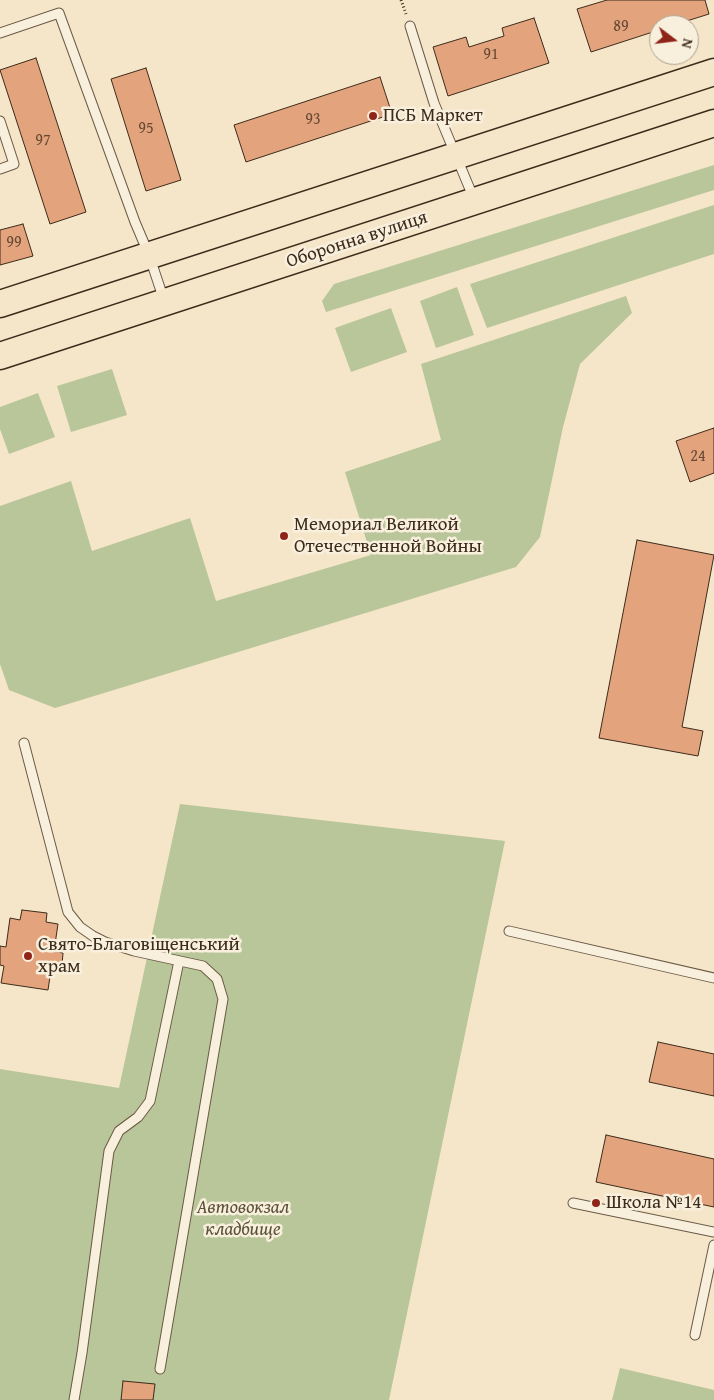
<!DOCTYPE html>
<meta charset="utf-8">
<style>
body{margin:0}
#map{position:relative;width:714px;height:1400px;overflow:hidden;background:#f5e6ca;font-family:"Gentium Book Plus",serif}
canvas{display:block}
.north{position:absolute;left:649px;top:15px;width:50px;height:50px;box-sizing:border-box;background:#f8efdd;border:1px solid #ada18f;border-radius:50%;rotate:105deg;font-size:14px;font-weight:700;line-height:20px;text-align:center;color:#3d2b1a}
.north::after{content:'';display:block;margin:auto;width:18px;height:22px;background:#8f2418;clip-path:polygon(50% 0,100% 100%,50% 72%,0 100%)}
</style>
<div id="map">
<canvas width="714" height="1400"></canvas>
<div class="north">N</div>
</div>
<script>
const c = document.querySelector('canvas').getContext('2d');
c.lineJoin = 'round';
function fill(path, color) {
  c.fillStyle = color;
  c.fill(path, 'evenodd');
}
function poly(rows) {
  const path = new Path2D();
  for (const r of rows) {
    path.moveTo(r[0], r[1]);
    for (let i = 2; i < r.length; i += 2) path.lineTo(r[i], r[i + 1]);
  }
  return path;
}
function stroke(path, color, width, dash) {
  c.strokeStyle = color;
  c.lineWidth = width;
  c.lineCap = dash ? 'butt' : 'round';
  c.setLineDash(dash || []);
  c.stroke(path);
}
function drawText(font, color, halo, rows, align = 'center') {
  c.font = font + ' "Gentium Book Plus",serif';
  c.lineWidth = 5;
  c.setLineDash([]);
  c.textBaseline = 'middle';
  c.strokeStyle = halo;
  c.fillStyle = color;
  for (const [text, x, y, turn = 0] of rows) {
    c.save();
    c.translate(x, y);
    c.rotate((+turn || 0) * Math.PI / 180);
    c.textAlign = isNaN(turn) ? turn : align;
    if (halo) c.strokeText(text, 0, 0);
    c.fillText(text, 0, 0);
    c.restore();
  }
}
fill(poly([
 [714,165,714,190,326,312,322,301,334,284],
 [714,205,714,254,487,328,470,284],
 [457,287,474,335,436,348,420,301],
 [626,296,632,313,580,364,563,427,540,537,516,567,55,708,9,690,0,664,0,506,71,481,92,551,190,518,216,601,371,555,345,472,441,440,421,364],
 [391,308,407,352,351,372,335,328],
 [112,369,127,415,71,432,57,386],
 [38,393,55,437,9,454,0,429,0,407],
 [180,804,505,841,389,1400,0,1400,0,1069,119,1088],
 [620,1368,714,1390,714,1400,612,1400]
]), '#b8c699');
const building = poly([
 [607,0,705,0,709,14,674,25,659,25,659,30,591,52,577,9,607,0],
 [534,18,549,63,448,96,433,47,466,37,469,47,504,36,502,28,534,18],
 [36,58,86,212,50,224,0,70,36,58],
 [146,68,181,180,146,191,111,79,146,68],
 [380,77,392,114,246,162,234,125,380,77],
 [23,224,33,256,0,265,0,230,23,224],
 [714,428,714,473,690,482,676,441,714,428],
 [637,540,714,555,682,727,703,731,698,756,599,738,637,540],
 [22,910,47,913,46,922,58,924,54,951,63,953,62,965,52,963,48,990,1,983,4,966,0,965,0,946,6,947,10,918,20,920,22,910],
 [658,1042,714,1054,714,1096,649,1082,658,1042],
 [606,1135,714,1159,714,1207,596,1182,606,1135],
 [123,1381,155,1384,153,1400,121,1400,123,1381]
]);
fill(building, '#e2a37d');
stroke(building, '#3d2b1a', 1);
const service = poly([
 [410,26,434,103,474,199],
 [0,33,59,13,135,222,149,255,164,300],
 [0,121,14,164,0,169],
 [24,743,68,912,80,927,93,936,105,942,134,951,203,966,217,979,223,999,160,1369],
 [509,931,714,978],
 [573,1203,714,1232],
 [695,1335,714,1245],
 [74,1400,82,1353,109,1151,119,1131,138,1117,150,1101,179,961]
]);
const primary = poly([
 [0,304,714,72],
 [0,356,714,123]
]);
stroke(service, '#6b5a46', 11);
stroke(primary, '#3d2b1a', 29);
stroke(poly([
 [401,0,406,14]
]), '#3d2b1a', 3, [1, 2.5]);
stroke(service, '#f8efdd', 9);
stroke(primary, '#f5e6ca', 26);
for (const [x, y, r, color] of [
 [373,116,5,"#8f2418"],
 [284,536,5,"#8f2418"],
 [28,956,5,"#8f2418"],
 [596,1203,5,"#8f2418"]
]) {
  const dot = new Path2D();
  dot.arc(x, y, r, 0, 2 * Math.PI);
  c.fillStyle = color;
  c.fill(dot);
  stroke(dot, '#f8efdd', 2);
}
drawText('16px', '#664933', null, [
 ["89",621,27],
 ["91",491,55],
 ["93",313,120],
 ["95",146,129],
 ["97",43,141],
 ["99",14,243],
 ["24",698,457]
]);
drawText('19px', '#3d2b1a', '#f8efdd', [
 ["ПСБ Маркет",383,116],
 ["Мемориал Великой",294,525],
 ["Отечественной Войны",294,547],
 ["Свято-Благовіщенський",38,945],
 ["храм",38,967],
 ["Школа №14",606,1203]
], 'left');
drawText('19px', '#3d2b1a', '#f8efdd', [
 ["Оборонна вулиця",357,240,-18]
]);
drawText('italic 19px', '#5c523a', '#f8efdd', [
 ["Автовокзал",243,1208],
 ["кладбище",243,1230]
]);
</script>
